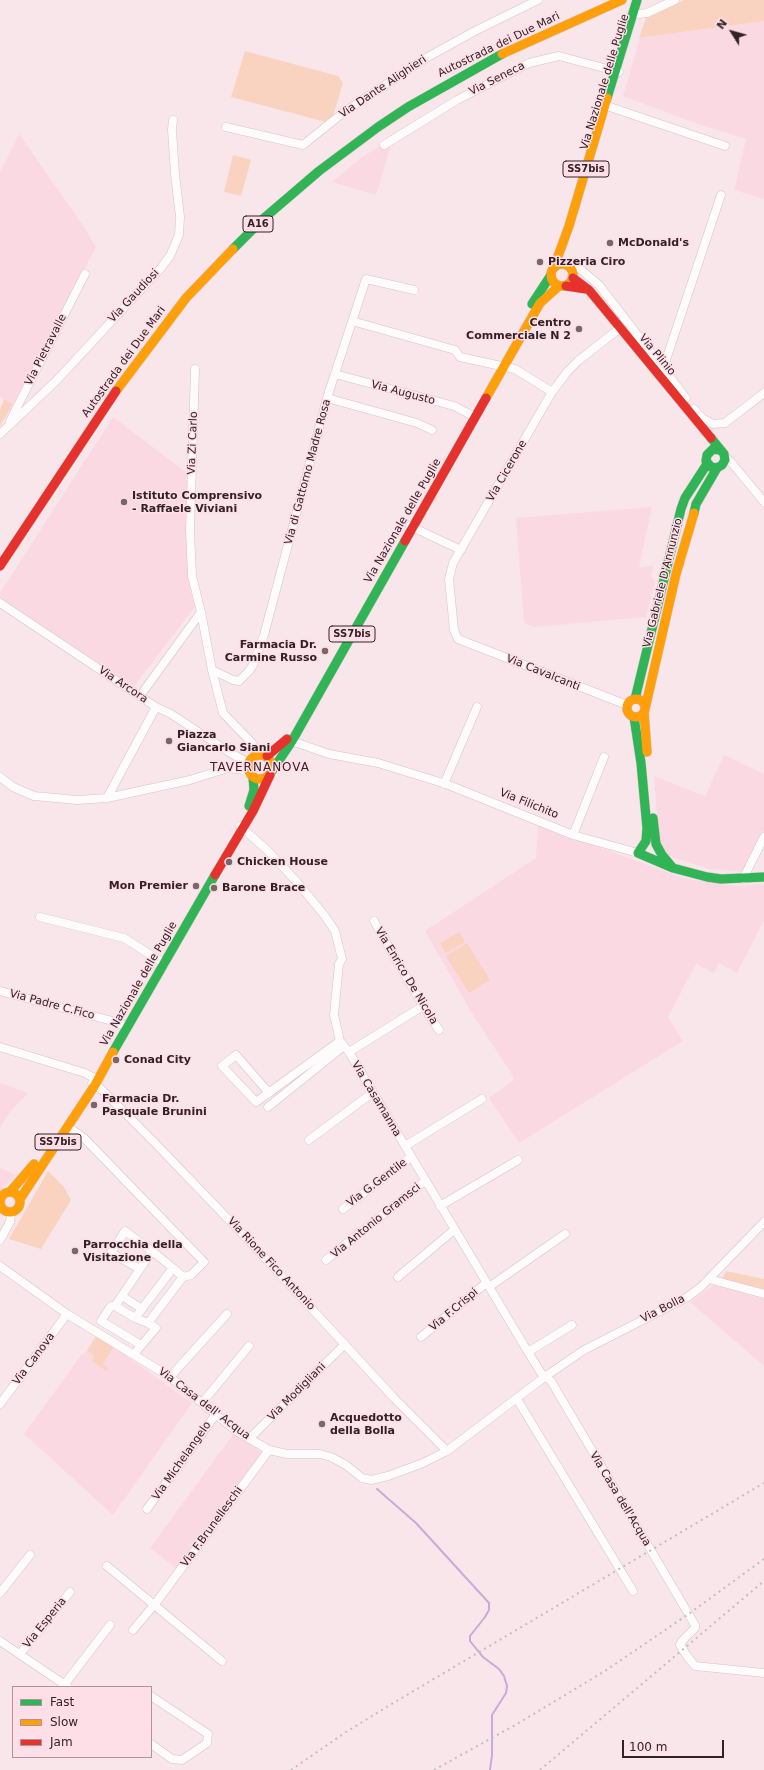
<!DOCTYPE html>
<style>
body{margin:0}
#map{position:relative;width:764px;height:1770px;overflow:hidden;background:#f8e6ea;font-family:"DejaVu Sans",sans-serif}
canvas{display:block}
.legend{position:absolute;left:12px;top:1686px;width:140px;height:72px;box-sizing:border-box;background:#ffdfe7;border:1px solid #ad939a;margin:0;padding:5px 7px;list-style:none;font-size:12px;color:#312226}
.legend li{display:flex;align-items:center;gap:8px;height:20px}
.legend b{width:20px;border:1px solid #ad939a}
.north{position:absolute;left:712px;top:12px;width:40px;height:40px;-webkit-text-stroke:3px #ffdfe7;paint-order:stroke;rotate:307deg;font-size:11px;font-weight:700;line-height:16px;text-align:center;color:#312226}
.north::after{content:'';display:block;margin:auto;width:14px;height:18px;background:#312226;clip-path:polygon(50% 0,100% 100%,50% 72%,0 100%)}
.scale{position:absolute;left:622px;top:1740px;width:102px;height:18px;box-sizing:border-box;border:2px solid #312226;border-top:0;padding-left:5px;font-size:12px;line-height:14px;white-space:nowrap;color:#312226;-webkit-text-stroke:3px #ffdfe7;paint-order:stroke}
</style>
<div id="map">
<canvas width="764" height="1770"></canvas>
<ul class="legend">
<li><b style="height:5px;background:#30b455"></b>Fast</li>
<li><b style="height:5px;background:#ff9f0a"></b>Slow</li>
<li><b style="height:5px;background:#e5322d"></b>Jam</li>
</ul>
<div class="north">N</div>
<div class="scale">100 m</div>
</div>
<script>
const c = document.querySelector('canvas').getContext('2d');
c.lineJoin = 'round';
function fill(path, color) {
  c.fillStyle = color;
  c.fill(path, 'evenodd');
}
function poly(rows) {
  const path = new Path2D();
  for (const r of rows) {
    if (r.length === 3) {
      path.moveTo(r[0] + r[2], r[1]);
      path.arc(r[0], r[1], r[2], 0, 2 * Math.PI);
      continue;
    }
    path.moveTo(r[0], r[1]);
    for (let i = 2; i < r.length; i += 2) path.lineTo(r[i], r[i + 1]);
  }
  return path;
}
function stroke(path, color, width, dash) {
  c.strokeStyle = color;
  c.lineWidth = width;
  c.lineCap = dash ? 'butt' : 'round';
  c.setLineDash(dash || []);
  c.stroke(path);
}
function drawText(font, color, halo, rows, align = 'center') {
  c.font = font + ' "DejaVu Sans",sans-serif';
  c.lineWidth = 3;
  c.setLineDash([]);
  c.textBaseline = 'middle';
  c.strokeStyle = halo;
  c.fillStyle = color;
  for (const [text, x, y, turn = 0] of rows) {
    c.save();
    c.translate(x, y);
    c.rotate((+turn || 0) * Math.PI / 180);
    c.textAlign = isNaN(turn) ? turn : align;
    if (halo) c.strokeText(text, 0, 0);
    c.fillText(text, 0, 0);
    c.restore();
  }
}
fill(poly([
 [764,21,764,199,734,190,746,139,701,125,623,96,640,38],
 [19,134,82,224,96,247,13,404,0,397,0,172],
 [389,140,392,142,376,195,332,182,361,158],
 [113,417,191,476,190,569,188,580,195,607,134,686,0,598,0,593],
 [652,507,639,567,653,566,651,576,655,581,646,617,534,627,524,623,516,518],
 [724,755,764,774,764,830,744,872,709,869,666,855,659,841,654,776,705,796],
 [538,825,686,879,737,886,764,884,764,920,737,973,719,963,714,973,696,964,668,1017,683,1041,519,1143,489,1098,514,1080,511,1073,473,1015,425,931,536,858],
 [0,1083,28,1093,9,1113,0,1128],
 [0,1168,16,1175,0,1191],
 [714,1285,764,1299,764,1366,690,1302],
 [114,1347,192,1403,113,1515,24,1434,82,1354,83,1355,87,1350,94,1356,91,1360,103,1364],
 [234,1433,262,1453,177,1569,150,1548]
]), '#fbd9e2');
fill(poly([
 [684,0,764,0,764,21,639,38,646,18],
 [245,51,338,76,343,83,333,116,326,122,231,97],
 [233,155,251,160,241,196,224,192],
 [4,399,13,404,0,426,0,410],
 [459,932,465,942,446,953,440,943],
 [467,943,490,980,469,993,446,956],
 [48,1171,64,1187,71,1200,41,1249,9,1239],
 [726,1271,764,1279,764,1289,722,1279],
 [97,1335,114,1347,103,1364,108,1368,106,1371,91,1360,94,1356,87,1350]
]), '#fad2c0');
stroke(poly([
 [377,1489,416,1523,489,1603,489,1610,485,1617,470,1636,470,1641,474,1646,483,1657,499,1669,504,1676,507,1686,506,1693,492,1715,492,1755,490,1770]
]), '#c9aada', 2);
const street = poly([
 [639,14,647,13,675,0],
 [610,107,725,146],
 [226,127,303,145,344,112,426,58,475,31,538,0],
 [384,145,457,100,529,63,559,56,619,72],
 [569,266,579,268,599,285,686,398],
 [352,321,455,350,460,357,515,369,552,392],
 [620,328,578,361,568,371,552,392,453,563,449,579,454,630,458,639,627,705],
 [195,369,190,530,192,576,201,612,212,670,223,713,252,743,259,755],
 [663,369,721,195],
 [335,374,454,406,475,417],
 [327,398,417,423,432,430],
 [694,409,702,418,713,424,725,423,764,393],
 [10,421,85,274],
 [0,434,56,381,160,269,170,256,179,235,180,217,175,174,172,130,173,120],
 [725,457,731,462,764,502],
 [410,526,461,550],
 [0,603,156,707,171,714,232,754,249,763],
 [212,670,233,680,239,681,249,671,253,665,264,635,327,398,366,279,414,290],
 [140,696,201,612],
 [292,741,329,754,378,763,446,784,573,835,638,853],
 [0,777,13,787,34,796,77,800,107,798,190,780,228,768,243,770,251,775],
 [444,784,477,707],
 [107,798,156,707],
 [240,826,267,850,297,882,325,916,335,931,342,959,339,964,334,1015,340,1041,349,1052,528,1352,541,1373,551,1381,695,1625,695,1628,682,1641,680,1645,687,1656,695,1666,764,1673],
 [573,835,604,757],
 [743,879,764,837],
 [40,917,124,938,165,964],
 [374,921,423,1006,439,1030],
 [0,991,116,1022,127,1027],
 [0,1047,85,1073,98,1080],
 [349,1052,423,1006],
 [92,1083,101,1089,155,1143,253,1245,395,1399,447,1451],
 [269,1093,236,1055,222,1066,256,1102,340,1041],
 [268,1107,344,1046],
 [68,1127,84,1138,204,1262,191,1275,183,1277,173,1268,135,1318,148,1323,156,1328,134,1354],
 [309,1140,372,1093],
 [405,1146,482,1099],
 [440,1206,518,1160],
 [343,1209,411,1157],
 [0,1240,10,1222,11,1213],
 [152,1251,140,1269,111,1253,125,1231,152,1251,173,1268],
 [326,1260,425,1181],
 [0,1266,67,1314,170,1377,236,1431,269,1450,287,1454,320,1454,331,1457,346,1465,362,1478,371,1480,388,1476,423,1463,447,1451,546,1376,584,1350,686,1298,701,1287,764,1222],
 [398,1277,454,1230],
 [709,1279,764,1294],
 [489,1287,565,1234],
 [122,1296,142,1309],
 [115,1306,111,1306,101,1321,141,1345],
 [135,1318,115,1306,140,1269],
 [148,1323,183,1277],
 [421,1337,486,1283],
 [528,1352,572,1325],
 [170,1377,227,1314],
 [517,1399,633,1591],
 [202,1403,249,1346],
 [0,1404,67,1314],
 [249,1439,345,1344],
 [147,1509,216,1414],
 [107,1566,222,1661],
 [0,1593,30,1555],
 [133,1630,155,1604,269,1450],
 [0,1641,68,1687],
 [20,1654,70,1592],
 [64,1685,110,1625],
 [151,1696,208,1734,207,1743,182,1760,172,1759,151,1744]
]);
const fast = poly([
 [607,98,637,0],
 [233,249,263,219,319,171,378,127,408,107,502,54],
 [532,304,551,275],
 [711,438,724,454,725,460,722,465,717,468,711,467,706,461,707,455,713,449,719,450],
 [694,513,696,504,717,468],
 [635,699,681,509,685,498,707,464],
 [634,717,641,763,647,828,646,841,638,853,673,868,707,877,721,879,764,877],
 [272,771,292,741,405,541],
 [249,806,254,790,253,777],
 [653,818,656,844,662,855,672,867],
 [113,1052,215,875]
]);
const slow = poly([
 [502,54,622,0],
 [562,275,11],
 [554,267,569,226,607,98],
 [116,391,186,298,233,249],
 [486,398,540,303,559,286],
 [636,708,9],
 [645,709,676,574,694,513],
 [644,712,647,752],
 [260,767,12],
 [10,1202,10],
 [10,1192,34,1164],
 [20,1199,95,1085,113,1052]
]);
const jam = poly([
 [573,278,589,290,711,438],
 [566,286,586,289],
 [405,541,486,398],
 [0,566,116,391],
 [267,756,287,739],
 [215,875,253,811,270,775]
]);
stroke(street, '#d3c4c7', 9);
stroke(fast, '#d3c4c7', 10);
stroke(slow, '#d3c4c7', 10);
stroke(jam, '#d3c4c7', 10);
stroke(street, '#fefbfc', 8);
stroke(fast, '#30b455', 9);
stroke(slow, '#ff9f0a', 9);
stroke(jam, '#e5322d', 9);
stroke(poly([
 [291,1770,346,1732,390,1705,764,1483],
 [434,1770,517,1724,605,1671,690,1613,764,1559],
 [540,1770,764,1581]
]), '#c2bdbf', 2, [2, 4]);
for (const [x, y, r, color] of [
 [610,243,4,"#77676b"],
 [540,262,4,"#77676b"],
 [579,329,4,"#77676b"],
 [124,502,4,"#77676b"],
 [325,651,4,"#77676b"],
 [169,741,4,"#77676b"],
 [229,862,4,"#77676b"],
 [196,886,4,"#77676b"],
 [214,888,4,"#77676b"],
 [116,1060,4,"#77676b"],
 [94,1105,4,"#77676b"],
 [75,1251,4,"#77676b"],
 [322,1424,4,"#77676b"]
]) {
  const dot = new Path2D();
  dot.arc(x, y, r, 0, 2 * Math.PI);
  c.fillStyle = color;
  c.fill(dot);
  stroke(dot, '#ffdfe7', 1.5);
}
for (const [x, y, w] of [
 [586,169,46],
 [258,224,30],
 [352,634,46],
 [58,1142,46]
]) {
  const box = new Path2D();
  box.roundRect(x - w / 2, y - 8, w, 16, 3);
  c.fillStyle = '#ffdfe7';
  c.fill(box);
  stroke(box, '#312226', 1);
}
drawText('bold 10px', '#312226', null, [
 ["SS7bis",586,169],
 ["A16",258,224],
 ["SS7bis",352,634],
 ["SS7bis",58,1142]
]);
drawText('11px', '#312226', '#ffdfe7', [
 ["Autostrada dei Due Mari",499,45,-26],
 ["Via Seneca",497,79,-27],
 ["Via Nazionale delle Puglie",605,82,-73],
 ["Via Dante Alighieri",383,87,-34],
 ["Via Gaudiosi",134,296,-47],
 ["Via Pietravalle",46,350,-63],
 ["Via Plinio",657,355,50],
 ["Autostrada dei Due Mari",124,362,-54],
 ["Via Augusto",403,393,15],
 ["Via Zi Carlo",193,443,-88],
 ["Via Cicerone",507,471,-60],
 ["Via di Gattorno Madre Rosa",308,472,-75],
 ["Via Nazionale delle Puglie",403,521,-60],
 ["Via Gabriele D'Annunzio",663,583,-76],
 ["Via Cavalcanti",543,673,22],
 ["Via Arcora",123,685,34],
 ["Via Filichito",529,804,22],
 ["Via Enrico De Nicola",406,976,59],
 ["Via Nazionale delle Puglie",139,984,-60],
 ["Via Padre C.Fico",52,1005,15],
 ["Via Casamanna",376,1099,59],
 ["Via G.Gentile",377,1183,-37],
 ["Via Antonio Gramsci",376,1221,-39],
 ["Via Rione Fico Antonio",271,1264,47],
 ["Via Bolla",663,1309,-27],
 ["Via F.Crispi",454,1310,-40],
 ["Via Canova",34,1359,-53],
 ["Via Modigliani",297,1392,-45],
 ["Via Casa dell' Acqua",204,1404,37],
 ["Via Michelangelo",182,1461,-55],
 ["Via Casa dell'Acqua",620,1499,59],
 ["Via F.Brunelleschi",212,1527,-54],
 ["Via Esperia",45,1623,-51]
]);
drawText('bold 11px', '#312226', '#ffdfe7', [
 ["McDonald's",618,243],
 ["Pizzeria Ciro",548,262],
 ["Centro",571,323,"right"],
 ["Commerciale N 2",571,336,"right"],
 ["Istituto Comprensivo",132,496],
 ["- Raffaele Viviani",132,509],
 ["Farmacia Dr.",317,645,"right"],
 ["Carmine Russo",317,658,"right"],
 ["Piazza",177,735],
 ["Giancarlo Siani",177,748],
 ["Chicken House",237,862],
 ["Mon Premier",188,886,"right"],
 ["Barone Brace",222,888],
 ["Conad City",124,1060],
 ["Farmacia Dr.",102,1099],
 ["Pasquale Brunini",102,1112],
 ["Parrocchia della",83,1245],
 ["Visitazione",83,1258],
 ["Acquedotto",330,1418],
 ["della Bolla",330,1431]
], 'left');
c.letterSpacing = '1px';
drawText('12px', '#3d2029', '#ffdfe7', [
 ["TAVERNANOVA",260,768]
]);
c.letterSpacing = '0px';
</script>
